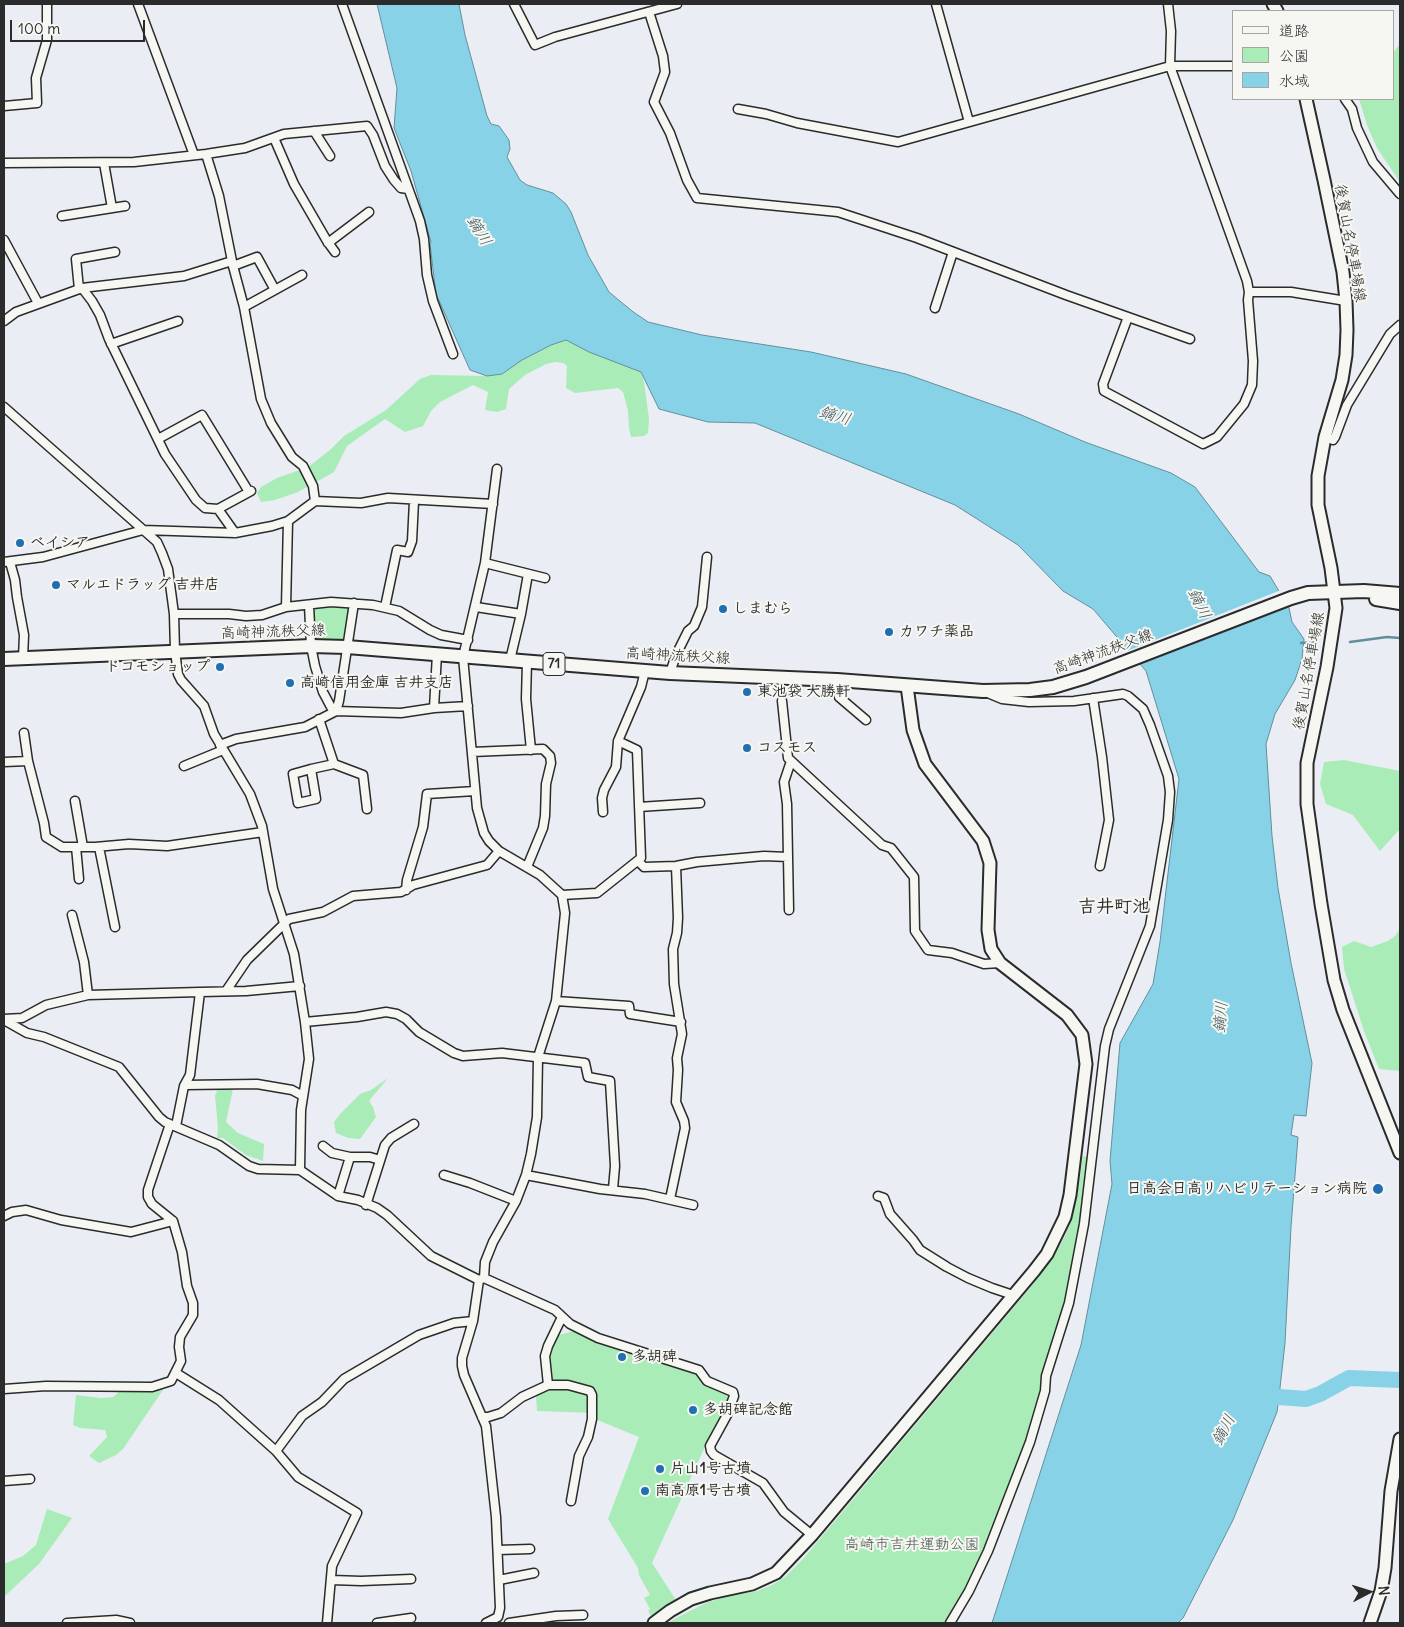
<!DOCTYPE html>
<meta charset="utf-8">
<style>
body{margin:0}
#map{position:relative;width:1404px;height:1627px;overflow:hidden;background:#eaeef4;font-family:Delius,"Klee One",sans-serif}
canvas{display:block}
.frame{position:absolute;inset:0;border:5px solid #2b2b2b;pointer-events:none}
.legend{position:absolute;left:1232px;top:10px;width:162px;height:90px;box-sizing:border-box;background:#f6f6f2;border:1px solid #a5a5a2;margin:0;padding:6px 9px;list-style:none;font-size:15px;color:#2b2b2b}
.legend li{display:flex;align-items:center;gap:10px;height:25px}
.legend b{width:25px;border:1px solid #a5a5a2}
.north{position:absolute;left:1344px;top:1567px;width:50px;height:50px;-webkit-text-stroke:4px #f6f6f2;paint-order:stroke;rotate:85deg;font-size:14px;font-weight:700;line-height:20px;text-align:center;color:#2b2b2b}
.north::after{content:'';display:block;margin:auto;width:18px;height:22px;background:#2b2b2b;clip-path:polygon(50% 0,100% 100%,50% 72%,0 100%)}
.scale{position:absolute;left:10px;top:20px;width:135px;height:22px;box-sizing:border-box;border:2px solid #2b2b2b;border-top:0;padding-left:6px;font-size:15px;line-height:18px;white-space:nowrap;color:#2b2b2b;-webkit-text-stroke:4px #f6f6f2;paint-order:stroke}
</style>
<div id="map">
<canvas width="1404" height="1627"></canvas>
<div class="frame"></div>
<ul class="legend">
<li><b style="height:6px;background:#f6f6f2"></b>道路</li>
<li><b style="height:14px;background:#a9ecb7"></b>公園</li>
<li><b style="height:14px;background:#87d2e6"></b>水域</li>
</ul>
<div class="north">N</div>
<div class="scale">100 m</div>
</div>
<script>
const c = document.querySelector('canvas').getContext('2d');
c.lineJoin = 'round';
function fill(path, color) {
  c.fillStyle = color;
  c.fill(path, 'evenodd');
}
function poly(rows) {
  const path = new Path2D();
  for (const r of rows) {
    path.moveTo(r[0], r[1]);
    for (let i = 2; i < r.length; i += 2) path.lineTo(r[i], r[i + 1]);
  }
  return path;
}
function stroke(path, color, width, dash) {
  c.strokeStyle = color;
  c.lineWidth = width;
  c.lineCap = dash ? 'butt' : 'round';
  c.setLineDash(dash || []);
  c.stroke(path);
}
function drawText(font, color, halo, rows, align = 'center') {
  c.font = font + ' Delius,"Klee One",sans-serif';
  c.lineWidth = 4;
  c.setLineDash([]);
  c.textBaseline = 'middle';
  c.strokeStyle = halo;
  c.fillStyle = color;
  for (const [text, x, y, turn = 0] of rows) {
    c.save();
    c.translate(x, y);
    c.rotate((+turn || 0) * Math.PI / 180);
    c.textAlign = isNaN(turn) ? turn : align;
    if (halo) c.strokeText(text, 0, 0);
    c.fillText(text, 0, 0);
    c.restore();
  }
}
fill(poly([
 [1400,44,1400,182,1377,148,1367,125,1359,99,1393,99,1393,53],
 [566,340,589,352,641,372,644,382,649,419,648,433,644,436,631,437,629,428,628,411,623,392,618,388,575,393,566,388,567,366,563,363,555,362,546,364,525,375,509,389,506,409,497,412,485,410,488,392,473,385,440,402,431,411,423,426,405,432,385,419,347,446,334,472,298,492,275,500,261,502,257,493,261,487,277,478,308,467,330,450,344,436,386,410,420,379,431,375,487,376,502,374,522,360,551,345],
 [331,605,348,605,351,609,346,641,329,639,313,640,313,607],
 [1344,760,1400,771,1400,829,1380,851,1353,815,1326,804,1320,784,1324,762],
 [1400,929,1400,1071,1379,1069,1364,1031,1344,969,1342,947,1354,941,1371,947,1388,941,1395,936],
 [388,1078,369,1101,373,1107,376,1117,360,1139,348,1138,336,1133,334,1122,341,1113,360,1094,371,1090],
 [218,1088,233,1089,226,1122,238,1133,264,1144,263,1161,246,1155,223,1138,217,1138,218,1128,215,1096],
 [1083,1156,1094,1158,1086,1224,1049,1376,1049,1393,1016,1490,992,1552,972,1593,955,1623,668,1623,678,1617,706,1603,723,1597,757,1591,772,1585,785,1577,803,1559,1030,1288,1053,1258,1064,1238,1072,1219,1077,1197],
 [574,1331,598,1341,697,1373,706,1383,731,1397,724,1413,708,1440,652,1563,676,1600,665,1605,651,1616,648,1611,650,1609,644,1598,650,1595,639,1575,638,1568,608,1519,639,1437,595,1419,594,1413,537,1411,536,1397,537,1392,553,1383,549,1378,547,1359,553,1346,559,1335],
 [120,1382,139,1385,167,1384,123,1449,116,1455,99,1463,89,1456,107,1437,105,1430,80,1428,73,1425,76,1395,101,1398,113,1397,117,1394],
 [47,1509,72,1518,39,1564,4,1597,4,1564,23,1556,36,1545]
]), '#a9ecb7');
const water = poly([
 [377,4,459,4,465,35,487,116,491,124,499,126,509,140,510,149,507,157,520,180,527,185,553,193,566,204,571,212,588,255,609,292,632,311,648,322,702,335,811,352,906,374,1019,414,1085,442,1171,473,1195,487,1259,572,1270,576,1289,608,1292,622,1304,639,1302,659,1295,680,1275,714,1266,744,1272,836,1278,888,1291,963,1312,1063,1306,1116,1294,1115,1291,1135,1298,1137,1291,1227,1285,1343,1279,1397,1277,1412,1233,1520,1183,1618,1178,1623,992,1623,1081,1345,1112,1184,1110,1161,1120,1043,1153,984,1160,942,1179,779,1146,671,1093,609,1063,591,1018,545,955,505,755,423,708,422,659,409,641,372,589,352,566,340,551,345,522,360,502,374,487,376,470,370,436,294,430,244,431,242,411,171,394,128,397,88,377,4]
]);
fill(water, '#87d2e6');
stroke(water, '#628f9b', 1);
fill(poly([
 [1281,590,1290,605,1137,664,1127,651]
]), '#eaeef4');
stroke(poly([
 [1350,642,1387,637,1400,638],
 [1301,643,1317,642]
]), '#628f9b', 2.5);
stroke(poly([
 [1257,1398,1279,1397,1306,1399,1320,1394,1349,1378,1400,1380]
]), '#87d2e6', 16);
const street = poly([
 [138,4,194,155],
 [342,4,420,221,424,239,427,275,433,301,453,354],
 [514,4,535,45,555,37,677,4],
 [936,4,969,122],
 [649,12,663,56,665,72,654,102,670,133,687,180,697,198,838,212,917,238,1066,295,1190,339],
 [1345,99,1352,109,1357,128,1373,162,1400,194],
 [4,106,37,103,36,78,47,40,47,4],
 [738,109,766,114,797,123,898,142,1170,66,1233,66],
 [314,131,330,156],
 [274,138,294,184,327,241,335,252],
 [206,154,219,196,233,266,244,307,261,399,271,423,292,457,303,466,313,486,315,501],
 [4,163,134,162,206,154,245,148,284,134,367,126,373,135,385,166,394,180,401,188,408,189],
 [104,163,112,208],
 [62,216,125,206],
 [4,240,38,303],
 [328,243,369,212],
 [233,266,257,257,275,290],
 [82,288,92,301,100,315,109,339,165,454,196,500,205,508,218,509,251,491],
 [79,289,76,259,115,252],
 [1249,292,1291,292,1346,301],
 [244,307,302,275],
 [935,308,953,252],
 [1128,317,1103,384,1104,391,1203,444,1217,437,1244,404,1252,385,1253,361,1248,300,1249,292,1247,281,1170,66,1171,31,1168,4],
 [4,321,16,312,82,288,184,276,232,261],
 [111,344,178,321],
 [4,407,157,542,162,553,168,569,174,614,175,651,178,674,181,680,204,706,214,734,250,794,262,826,273,889,294,954,305,1022,309,1059,301,1110,300,1170],
 [1325,437,1333,440,1335,437,1347,405,1390,334,1400,325],
 [158,439,202,415,249,492],
 [218,509,235,533],
 [4,562,43,557,143,530,235,533,272,526,288,521,315,501,361,503,388,498,493,504],
 [10,562,15,580,17,597,24,635,23,658],
 [485,563,545,578],
 [309,605,311,646,315,666,323,692,332,709,336,711,401,713,434,708,468,706],
 [286,607,288,521],
 [385,607,397,550,408,552,412,541,414,501],
 [476,607,521,614],
 [174,614,229,614,246,616,262,615,286,607,331,602,373,605,399,611,430,630,441,635,468,640],
 [510,660,521,614,528,574],
 [527,662,526,699,531,750],
 [670,673,676,655,688,631,694,626,702,607,707,557],
 [837,680,839,697,866,720],
 [1093,698,1102,757,1109,820,1100,866],
 [782,701,788,758,882,845,891,848,914,877,915,931,928,950,952,953,984,964,1000,963],
 [434,708,437,654],
 [24,733,28,761,44,823,46,837,62,847,95,847,129,844,167,846,263,832],
 [220,745,236,739,305,727,336,711,339,701,354,603],
 [472,752,543,749,550,756,551,763,546,784,545,816,543,828,527,867],
 [4,762,28,761],
 [334,764,363,775,367,809],
 [184,766,223,750],
 [311,769,316,799,298,803,293,774,311,769,334,764,319,719],
 [75,801,83,847],
 [639,807,700,803],
 [603,812,602,798,604,790,616,767,618,741],
 [76,847,79,879],
 [99,847,115,927],
 [639,862,644,867,676,866,697,862,764,856,788,857],
 [406,890,407,880,423,827,427,794,475,791],
 [562,895,597,893,641,858,637,750,618,741,641,687,645,671],
 [789,910,787,804,784,782,791,761],
 [72,915,84,962,88,995],
 [226,991,247,960,289,919,323,912,353,896,401,892,413,885,487,865,499,851],
 [556,1001,629,1006,630,1014,681,1022],
 [4,1019,22,1018,46,1005,88,995,200,992],
 [4,1020,27,1033,44,1037,119,1067,159,1117,165,1122,219,1145,249,1166,258,1169,300,1170,338,1196,358,1200,377,1208,387,1215,431,1256,479,1280],
 [305,1022,357,1017,386,1012,397,1014,406,1019,419,1032,454,1053,463,1056,502,1053,585,1063,588,1077,610,1081,615,1166,613,1189],
 [185,1085,257,1084,292,1090,303,1096],
 [176,1126,184,1086,190,1075,200,992,246,991,300,986],
 [323,1146,332,1153,350,1157,370,1157,380,1160],
 [444,1175,470,1183,516,1201],
 [526,1175,600,1189,645,1194,693,1205],
 [338,1196,350,1157],
 [878,1196,884,1198,890,1214,913,1240,920,1250,947,1267,968,1278,992,1288,1013,1295],
 [670,1199,685,1128,684,1121,676,1102,678,1070,677,1058,682,1034,674,984,673,949,677,933,678,918,676,866],
 [366,1205,385,1145,391,1138,414,1124],
 [4,1216,12,1212,26,1210,61,1220,131,1232,173,1221],
 [484,1278,555,1310,570,1324,598,1338,699,1370,707,1381,733,1392,734,1396,727,1415,710,1446,711,1451,714,1455,763,1483,784,1512,812,1535],
 [176,1373,219,1400,276,1451,298,1477,357,1513,332,1566,327,1623],
 [548,1385,545,1356,548,1346,562,1317],
 [4,1389,46,1386,152,1387,171,1381,181,1361,179,1347,180,1337,193,1315,193,1303,187,1286,182,1252,173,1221,152,1204,148,1197,148,1190,170,1124],
 [482,1417,488,1417,501,1413,522,1397,548,1385,568,1385,590,1391,592,1395,592,1419,588,1437,579,1456,571,1501],
 [276,1451,302,1416,322,1402,344,1379,419,1335,454,1323,473,1321],
 [4,1481,30,1479],
 [498,1550,530,1549],
 [332,1580,361,1581,411,1579],
 [499,1580,534,1573],
 [67,1623,116,1620,130,1623],
 [377,1623,411,1618],
 [486,1623,498,1617,500,1608,496,1517,486,1426,464,1375,462,1366,462,1358,473,1321,479,1280,484,1278,485,1262,493,1242,516,1201,526,1175,531,1154,537,1117,538,1057,556,1001,565,913,562,895,540,875,499,851,489,841,484,833,477,808,463,657,485,563,497,469],
 [509,1623,556,1616,583,1615],
 [950,1623,969,1591,988,1551,1030,1442,1045,1391,1046,1376,1069,1303,1084,1224,1105,1046,1109,1029,1150,926,1168,820,1170,792,1168,776,1150,725,1143,709,1128,696,1123,694,1074,701,1029,702,1002,699,990,694]
]);
const secondary = poly([
 [1273,4,1277,11],
 [1306,99,1324,180,1343,272,1346,301,1347,330,1346,355,1342,380,1325,437,1318,476,1318,505,1331,568,1336,608,1327,667,1307,763,1307,804,1321,904,1334,980,1343,1010,1400,1153],
 [654,1623,670,1611,691,1599,710,1593,752,1584,776,1573,812,1535,1034,1271,1047,1254,1065,1217,1070,1195,1086,1064,1082,1035,1067,1015,1000,963,991,949,988,930,990,863,983,841,925,764,913,730,907,686],
 [1370,1623,1381,1591,1385,1568,1391,1491,1400,1439]
]);
const primary = poly([
 [1376,599,1400,603],
 [4,659,311,646,347,647,670,673,837,680,983,691,1030,690,1053,687,1086,677,1291,598,1308,593,1364,591,1400,594]
]);
stroke(street, '#2b2b2b', 11);
stroke(secondary, '#2b2b2b', 15);
stroke(primary, '#2b2b2b', 16);
stroke(street, '#f6f6f2', 8);
stroke(secondary, '#f6f6f2', 11);
stroke(primary, '#f6f6f2', 12);
for (const [x, y, r, color] of [
 [20,543,5,"#1f6fb2"],
 [56,585,5,"#1f6fb2"],
 [723,609,5,"#1f6fb2"],
 [889,632,5,"#1f6fb2"],
 [220,667,5,"#1f6fb2"],
 [290,683,5,"#1f6fb2"],
 [747,692,5,"#1f6fb2"],
 [747,748,5,"#1f6fb2"],
 [1378,1189,6,"#1f6fb2"],
 [622,1357,5,"#1f6fb2"],
 [693,1410,5,"#1f6fb2"],
 [660,1469,5,"#1f6fb2"],
 [645,1491,5,"#1f6fb2"]
]) {
  const dot = new Path2D();
  dot.arc(x, y, r, 0, 2 * Math.PI);
  c.fillStyle = color;
  c.fill(dot);
  stroke(dot, '#f6f6f2', 2);
}
for (const [x, y, w] of [
 [554,664,22]
]) {
  const box = new Path2D();
  box.roundRect(x - w / 2, y - 11.5, w, 23, 4);
  c.fillStyle = '#f6f6f2';
  c.fill(box);
  stroke(box, '#2b2b2b', 1);
}
drawText('bold 14px', '#2b2b2b', null, [
 ["71",554,664]
]);
drawText('15px', '#2b2b2b', '#f6f6f2', [
 ["後賀山名停車場線",1350,243,80],
 ["高崎神流秩父線",273,632,-2],
 ["高崎神流秩父線",1103,652,-20],
 ["高崎神流秩父線",678,656,3],
 ["後賀山名停車場線",1309,671,-80]
]);
drawText('bold 15px', '#2b2b2b', '#f6f6f2', [
 ["ベイシア",30,543],
 ["マルエドラッグ 吉井店",66,585],
 ["しまむら",733,609],
 ["カワチ薬品",899,632],
 ["ドコモショップ",210,667,"right"],
 ["高崎信用金庫 吉井支店",300,683],
 ["東池袋 大勝軒",757,692],
 ["コスモス",757,748],
 ["日高会日高リハビリテーション病院",1367,1189,"right"],
 ["多胡碑",632,1357],
 ["多胡碑記念館",703,1410],
 ["片山1号古墳",670,1469],
 ["南高原1号古墳",655,1491]
], 'left');
drawText('15px', '#4a5b4e', '#f6f6f2', [
 ["高崎市吉井運動公園",912,1545]
]);
drawText('italic 16px', '#42555a', '#f6f6f2', [
 ["鏑川",479,231,59],
 ["鏑川",835,416,17],
 ["鏑川",1199,604,64],
 ["鏑川",1221,1017,-85],
 ["鏑川",1224,1430,-62]
]);
drawText('bold 18px', '#2b2b2b', '#f6f6f2', [
 ["吉井町池",1114,907]
]);
</script>
